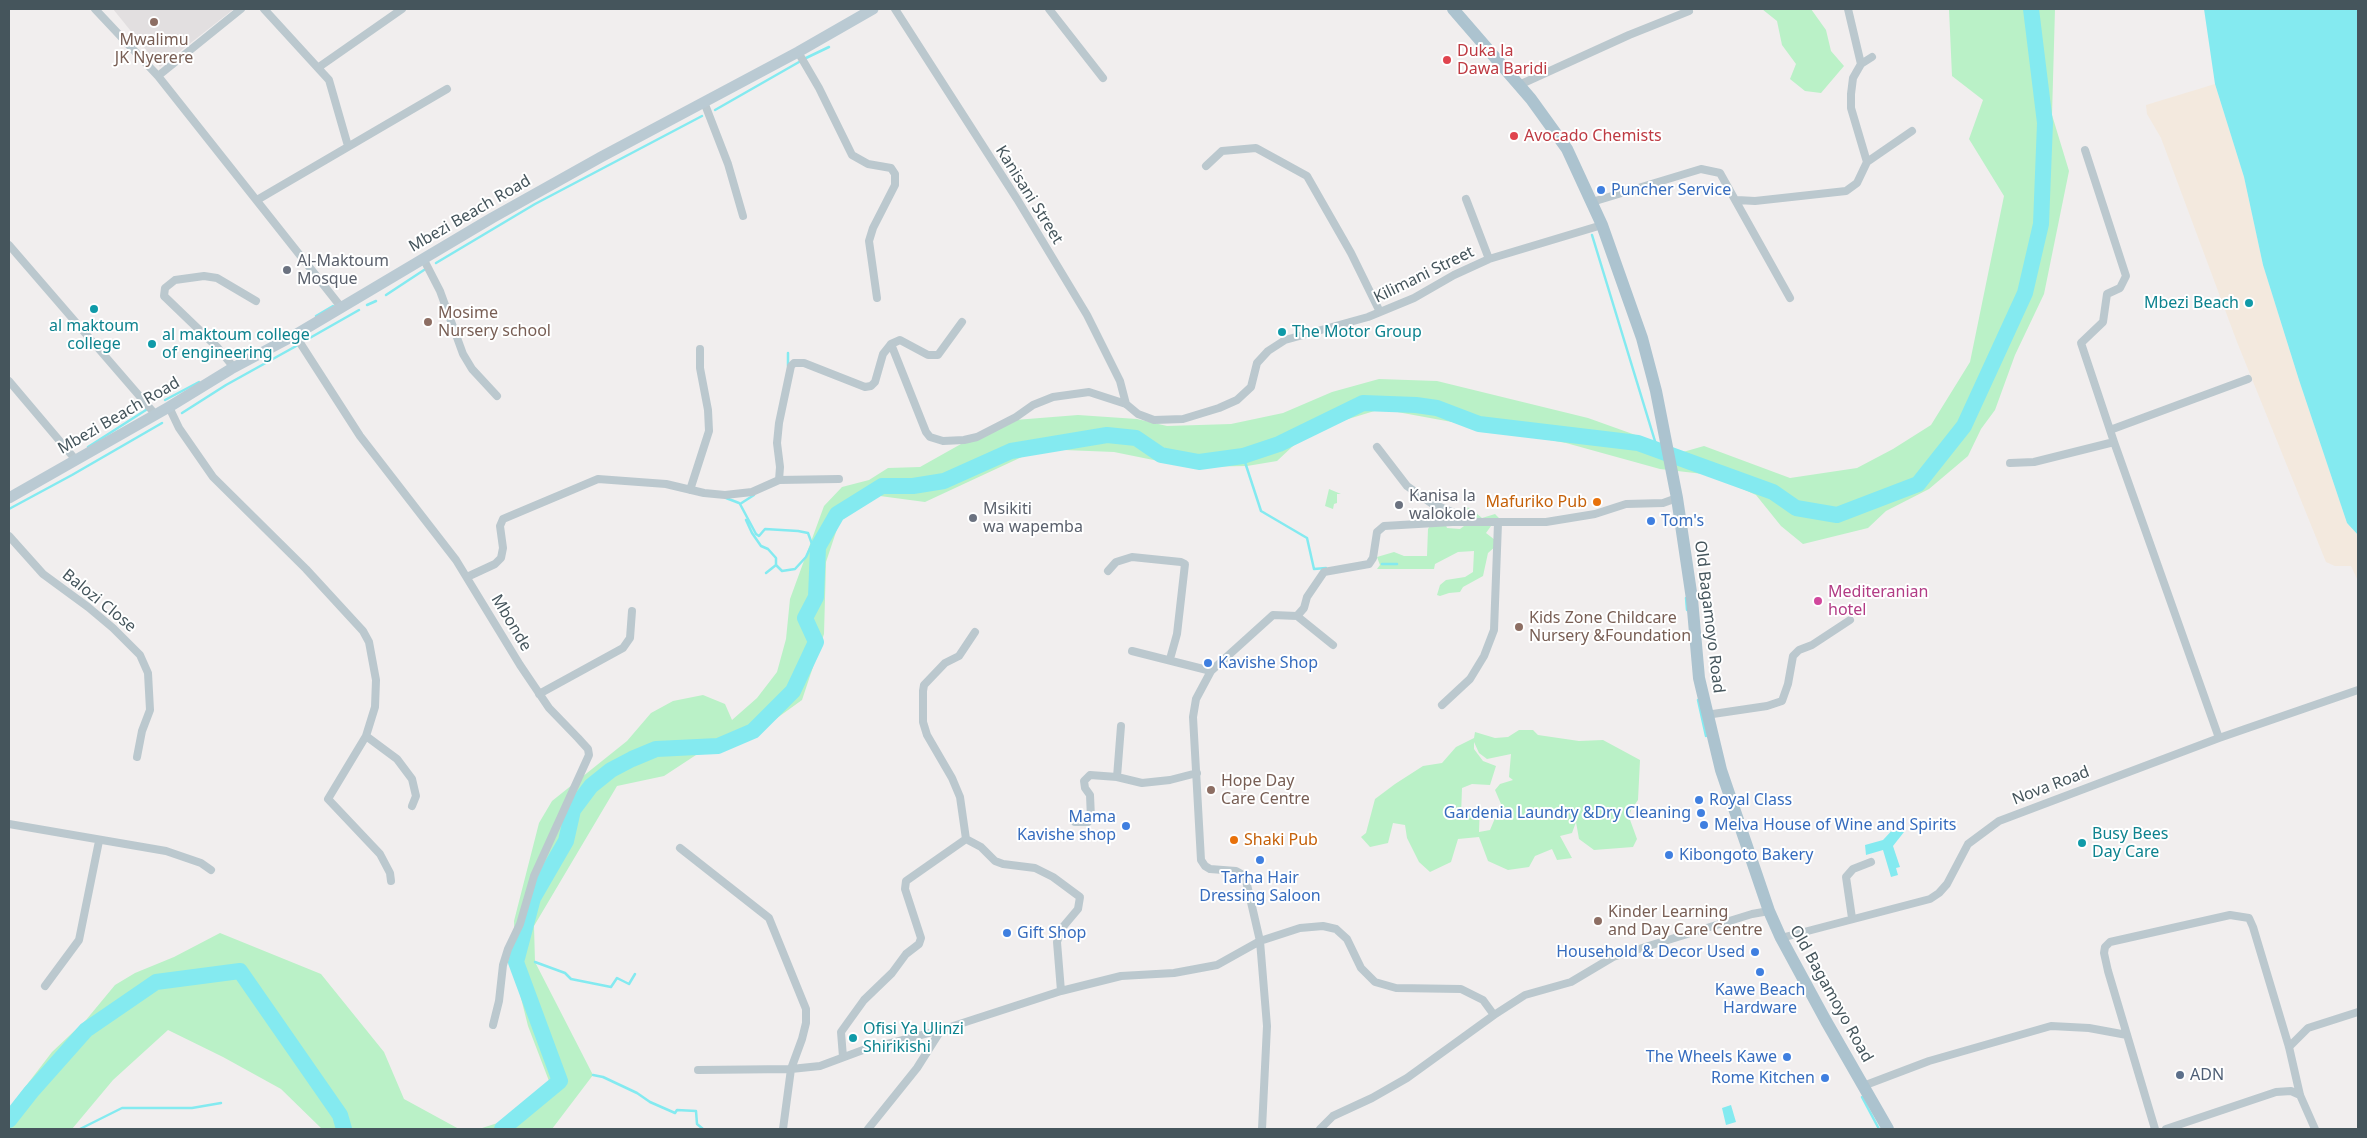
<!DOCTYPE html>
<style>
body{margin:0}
#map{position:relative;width:2367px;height:1138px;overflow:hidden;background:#f1eeee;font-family:"Noto Sans",sans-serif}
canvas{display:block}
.frame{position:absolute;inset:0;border:10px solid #45555c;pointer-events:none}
</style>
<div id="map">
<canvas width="2367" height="1138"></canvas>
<div class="frame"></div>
</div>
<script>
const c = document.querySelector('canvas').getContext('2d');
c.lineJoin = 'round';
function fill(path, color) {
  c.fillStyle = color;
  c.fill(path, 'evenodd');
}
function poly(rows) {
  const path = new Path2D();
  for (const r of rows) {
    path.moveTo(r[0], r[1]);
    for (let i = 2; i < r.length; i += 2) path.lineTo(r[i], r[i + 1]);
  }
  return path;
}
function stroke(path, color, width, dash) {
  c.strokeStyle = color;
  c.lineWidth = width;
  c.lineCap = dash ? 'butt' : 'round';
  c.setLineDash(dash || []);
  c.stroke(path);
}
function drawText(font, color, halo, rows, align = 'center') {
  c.font = font + ' "Noto Sans",sans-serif';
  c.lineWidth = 4;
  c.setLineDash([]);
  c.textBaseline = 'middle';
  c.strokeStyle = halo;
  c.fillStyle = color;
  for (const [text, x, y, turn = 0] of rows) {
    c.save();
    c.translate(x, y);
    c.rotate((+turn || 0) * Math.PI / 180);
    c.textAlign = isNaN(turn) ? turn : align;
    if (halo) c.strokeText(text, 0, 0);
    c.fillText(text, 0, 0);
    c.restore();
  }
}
fill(poly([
 [113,9,234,9,160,67]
]), '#e2dfe0');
fill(poly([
 [1762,9,1811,9,1826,30,1831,51,1844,66,1821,93,1805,91,1790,79,1796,64,1782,45,1777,21],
 [1949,9,2055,9,2052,115,2069,171,2044,294,2015,355,1995,410,1981,429,1968,456,1929,489,1886,511,1868,528,1803,544,1781,526,1756,495,1712,475,1660,469,1566,443,1381,409,1309,431,1277,461,1247,466,1188,467,1114,452,1039,449,925,502,880,496,849,507,839,523,826,562,824,634,802,700,759,731,696,755,664,776,617,786,534,926,535,962,593,1075,552,1129,479,1129,513,1118,549,1081,528,1026,516,978,514,921,539,823,552,801,627,741,651,713,673,701,703,695,725,704,732,720,757,698,777,672,786,639,790,599,824,506,842,487,869,480,888,468,920,467,961,444,1015,420,1078,415,1137,419,1167,426,1231,424,1283,413,1332,392,1379,379,1437,381,1588,418,1683,452,1704,446,1790,478,1857,468,1893,449,1931,425,1970,362,2004,196,1969,139,1983,100,1952,76],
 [1329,489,1341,494,1337,494,1337,503,1334,504,1333,509,1325,506],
 [1465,507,1470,508,1482,518,1495,514,1502,521,1491,526,1486,533,1495,540,1496,546,1488,553,1483,576,1463,587,1460,592,1449,593,1440,596,1437,595,1440,585,1446,580,1465,577,1473,572,1474,551,1458,552,1435,564,1434,569,1377,569,1380,565,1377,557,1394,552,1404,556,1427,556,1428,529,1432,523,1445,523,1447,528,1460,529,1464,526,1462,511],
 [1519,730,1533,730,1538,735,1579,741,1603,740,1640,760,1638,800,1631,810,1629,817,1637,839,1633,847,1594,850,1579,839,1576,822,1572,833,1560,836,1572,858,1557,860,1552,849,1535,856,1529,867,1508,870,1488,861,1479,837,1458,839,1451,862,1430,872,1419,862,1407,838,1405,825,1393,823,1388,843,1370,847,1361,837,1366,833,1375,799,1395,784,1423,766,1442,763,1456,747,1474,738,1475,732,1495,738,1508,737],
 [1474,742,1479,753,1487,759,1511,754,1509,777,1513,780,1500,784,1495,790,1501,804,1490,830,1479,832,1480,804,1461,816,1462,788,1472,784,1490,785,1496,766,1483,761,1474,749],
 [220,933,321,974,384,1052,404,1099,459,1129,322,1129,281,1089,223,1057,168,1030,113,1080,72,1129,9,1129,9,1108,52,1052,86,1020,115,985,135,973,174,957]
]), '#baf1c7');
fill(poly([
 [2215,84,2244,177,2263,265,2299,380,2347,523,2358,535,2358,581,2351,566,2335,566,2326,562,2237,342,2161,138,2147,114,2146,105]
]), '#f3e9de');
fill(poly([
 [2204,9,2358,9,2358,535,2347,523,2299,380,2263,265,2244,177,2215,84],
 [1896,826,1904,832,1893,846,1900,867,1896,868,1898,875,1891,877,1883,850,1866,855,1865,845,1883,840],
 [1731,1105,1736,1122,1726,1125,1722,1108]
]), '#84eaf0');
stroke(poly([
 [806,58,829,47],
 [715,110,799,62],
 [1592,235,1658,451],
 [436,263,535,204,702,116],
 [386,295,427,268],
 [367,305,376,301],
 [316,316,333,306],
 [308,339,359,310],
 [788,366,788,353],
 [165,400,199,382],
 [182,413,226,385,298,345],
 [88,447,149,408],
 [1243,456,1261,511,1307,538,1314,569,1326,568],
 [754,495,740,504,756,534,759,536,765,529,798,531,808,533,812,544],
 [726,498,739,503],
 [9,509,72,475,162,423],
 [746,520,752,533,761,546,768,549,776,558,776,565],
 [1382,564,1397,564],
 [766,573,776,565,782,571,795,569,806,557,812,544,826,532],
 [1686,598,1687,610],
 [1698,700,1706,736],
 [535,962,565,973,571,979,611,987,617,978,629,984,635,974],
 [593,1075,603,1077,637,1093,650,1102,675,1113,677,1110,696,1111,697,1124,703,1129],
 [1862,1097,1879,1129],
 [80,1129,122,1108,192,1108,221,1103]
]), '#84eaf0', 2.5);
stroke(poly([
 [9,1120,31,1092,86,1030,156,982,240,971,340,1115,344,1129],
 [502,1129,560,1081,516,962,533,898,566,841,573,810,591,786,611,770,632,759,656,749,718,746,753,731,793,691,816,642,805,618,816,597,818,547,837,514,882,486,913,486,944,481,1011,451,1107,435,1136,438,1161,455,1199,462,1243,456,1279,444,1363,403,1416,405,1437,408,1479,424,1638,443,1773,492,1796,508,1837,515,1918,484,1964,426,2025,293,2041,224,2045,123,2031,9]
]), '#84eaf0', 16);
stroke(poly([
 [95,9,158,76,341,307],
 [264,9,329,80,348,146],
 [895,9,1017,199,1087,315,1120,381,1126,404],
 [1049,9,1103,78],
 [1848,9,1861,64],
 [798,52,819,88,852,155,868,164,891,168,895,174,895,185,873,228,869,241,877,298],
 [319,67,402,9],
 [158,76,241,9],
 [1519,85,1629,35,1689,11],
 [704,102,728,164,743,216],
 [2085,150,2126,276,2120,288,2107,294,2103,322,2081,343,2114,442,2219,738],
 [1867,162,1851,108,1851,94,1853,78,1861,64,1872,57],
 [1206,166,1222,151,1256,148,1307,176,1351,253,1380,312],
 [1466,199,1489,259],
 [257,200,447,89],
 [1737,200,1755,201,1846,191,1857,183,1867,162,1912,131],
 [1592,202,1701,169,1720,173,1790,298],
 [9,245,155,414],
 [424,260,440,291,463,354,472,369,497,396],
 [295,335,360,436,456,560,520,665,549,708,578,738,588,749,589,755,534,876,520,924,508,949,503,965,499,1001,493,1025],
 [891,344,926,432,930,437,943,441,964,440,977,437,1016,417,1033,405,1053,397,1089,392,1126,404,1138,414,1154,420,1183,419,1219,408,1237,400,1251,387,1257,363,1268,351,1285,340,1368,317,1414,298,1454,275,1489,259,1602,225],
 [231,369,231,364,218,348,164,296,165,288,175,280,204,276,217,278,256,301],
 [9,381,75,459],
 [169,407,179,428,213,477,306,569,363,631,369,642,376,680,375,707,366,736,328,799,380,854,390,873,391,881],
 [2110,430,2248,379],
 [1377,447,1407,486,1431,503,1470,520],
 [2010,463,2034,462,2114,442],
 [779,480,780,467,777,443,779,423,791,366,794,363,804,363,865,387,871,386,875,382,883,354,891,344,900,340,928,355,938,355,962,322],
 [690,490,709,431,708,410,700,368,700,349],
 [9,536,43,574,88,607,113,628,140,655,148,673,150,710,142,731,137,757],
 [1108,571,1116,562,1132,557,1181,562,1185,564,1177,634,1170,659],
 [467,577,495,564,501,558,503,548,500,526,503,519,598,479,666,484,704,493,725,495,752,492,779,480,839,479],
 [1297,616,1304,608,1307,597,1324,572,1369,564,1373,558,1377,532,1384,526,1452,522,1546,522,1595,514,1626,504,1663,503,1677,498],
 [1132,651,1211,671],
 [539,694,623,648,630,638,632,611],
 [1442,705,1470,679,1484,656,1494,630,1498,523],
 [1706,715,1767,706,1782,701,1788,684,1793,656,1799,650,1812,645,1850,620],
 [366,736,397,759,412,779,416,796,412,806],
 [1117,777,1121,726],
 [1075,822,1088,822,1091,818,1090,795,1085,788,1084,781,1090,775,1117,777,1142,783,1170,780,1197,773],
 [9,824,166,851,201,863,211,870],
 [966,839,960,797,952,778,927,735,923,722,923,691,924,685,945,663,959,656,975,632],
 [680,848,769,918,806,1009,806,1023,802,1039,791,1069,783,1129],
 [1852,918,1846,877,1853,869,1871,862],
 [1781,938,1930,899,1939,893,1947,884,1968,844,1999,821,2219,738,2358,690],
 [45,986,79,940,99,841],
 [2289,1047,2308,1028,2358,1012],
 [843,1057,841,1032,846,1025,864,1000,892,973,906,954,919,944,921,938,905,889,906,881,966,839,981,847,995,861,1003,864,1035,868,1053,877,1080,897,1078,909,1062,928,1057,942,1061,991],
 [698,1070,791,1069,820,1066,863,1050,941,1030,1061,991,1121,976,1174,973,1217,965,1260,941,1300,928,1323,926,1336,929,1347,939,1361,968,1375,982,1396,988,1461,989,1483,1000,1494,1015],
 [1863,1086,1929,1061,2051,1026,2089,1028,2127,1035],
 [868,1129,917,1068,941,1030],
 [1262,1129,1267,1026,1260,941,1245,876,1236,871,1210,869,1205,866,1201,860,1193,717,1196,699,1211,671,1273,615,1297,616,1333,645],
 [1320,1129,1333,1116,1372,1098,1407,1078,1494,1015,1525,995,1571,982,1613,957,1752,914,1769,911],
 [2155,1129,2108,971,2104,953,2105,947,2110,942,2230,915,2249,918,2253,927,2289,1047,2300,1095,2315,1129],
 [2166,1129,2276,1092,2291,1091,2300,1095]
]), '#bbc8ce', 8);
stroke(poly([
 [9,498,169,407,231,369,295,335,492,218,601,157,798,52,873,9]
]), '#bacad3', 11);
stroke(poly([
 [1453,9,1531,99,1567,149,1602,225,1642,338,1656,391,1677,498,1692,599,1699,678,1721,770,1769,911,1781,938,1826,1021,1888,1129]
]), '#acc3cf', 12);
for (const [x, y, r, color] of [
 [154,22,5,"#8d6e63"],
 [1447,60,5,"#e0444e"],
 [1514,136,5,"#e0444e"],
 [1601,190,5,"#3f7fe0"],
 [287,270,5,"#6b7280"],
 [2249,303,5,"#0f9aa8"],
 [94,309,5,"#0f9aa8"],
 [428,322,5,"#8d6e63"],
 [1282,332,5,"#0f9aa8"],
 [152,344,5,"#0f9aa8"],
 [1597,502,5,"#e8710a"],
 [1399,505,5,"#6b7280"],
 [973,518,5,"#6b7280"],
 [1651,521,5,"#3f7fe0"],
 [1818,601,5,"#d1479c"],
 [1519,627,5,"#8d6e63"],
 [1208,663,5,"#3f7fe0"],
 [1211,790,5,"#8d6e63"],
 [1699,800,5,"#3f7fe0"],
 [1701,813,5,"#3f7fe0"],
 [1704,825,5,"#3f7fe0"],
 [1126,826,5,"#3f7fe0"],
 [1234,840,5,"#e8710a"],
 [2082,843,5,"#0f9aa8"],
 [1669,855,5,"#3f7fe0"],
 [1260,860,5,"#3f7fe0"],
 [1598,921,5,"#8d6e63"],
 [1007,933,5,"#3f7fe0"],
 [1755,952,5,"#3f7fe0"],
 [1760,972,5,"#3f7fe0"],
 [853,1038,5,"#0f9aa8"],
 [1787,1057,5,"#3f7fe0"],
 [2180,1075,5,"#5c6f8a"],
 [1825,1078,5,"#3f7fe0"]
]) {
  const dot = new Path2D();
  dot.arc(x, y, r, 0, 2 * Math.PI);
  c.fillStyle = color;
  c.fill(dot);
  stroke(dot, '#fff', 2);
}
drawText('16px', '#785e54', '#fff', [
 ["Mwalimu",154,40,"center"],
 ["JK Nyerere",154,58,"center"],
 ["Mosime",438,313],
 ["Nursery school",438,331],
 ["Kids Zone Childcare",1529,618],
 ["Nursery &Foundation",1529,636],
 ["Hope Day",1221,781],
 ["Care Centre",1221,799],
 ["Kinder Learning",1608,912],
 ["and Day Care Centre",1608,930]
], 'left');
drawText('16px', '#be3a42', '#fff', [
 ["Duka la",1457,51],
 ["Dawa Baridi",1457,69],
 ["Avocado Chemists",1524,136]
], 'left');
drawText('16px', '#366cbe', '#fff', [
 ["Puncher Service",1611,190],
 ["Tom's",1661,521],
 ["Kavishe Shop",1218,663],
 ["Royal Class",1709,800],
 ["Gardenia Laundry &Dry Cleaning",1691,813,"right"],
 ["Mama",1116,817,"right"],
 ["Kavishe shop",1116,835,"right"],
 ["Melva House of Wine and Spirits",1714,825],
 ["Kibongoto Bakery",1679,855],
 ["Tarha Hair",1260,878,"center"],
 ["Dressing Saloon",1260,896,"center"],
 ["Gift Shop",1017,933],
 ["Household & Decor Used",1745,952,"right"],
 ["Kawe Beach",1760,990,"center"],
 ["Hardware",1760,1008,"center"],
 ["The Wheels Kawe",1777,1057,"right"],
 ["Rome Kitchen",1815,1078,"right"]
], 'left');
drawText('16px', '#45555c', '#fff', [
 ["Kanisani Street",1029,195,58],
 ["Mbezi Beach Road",470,214,-30],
 ["Kilimani Street",1424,275,-26],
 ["Mbezi Beach Road",119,416,-30],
 ["Balozi Close",99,601,39],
 ["Old Bagamoyo Road",1709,617,83],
 ["Mbonde",511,623,59],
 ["Nova Road",2051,786,-21],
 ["Old Bagamoyo Road",1831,994,61]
]);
drawText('16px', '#5b616d', '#fff', [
 ["Al-Maktoum",297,261],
 ["Mosque",297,279],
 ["Kanisa la",1409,496],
 ["walokole",1409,514],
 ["Msikiti",983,509],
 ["wa wapemba",983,527]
], 'left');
drawText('16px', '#0d838f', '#fff', [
 ["Mbezi Beach",2239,303,"right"],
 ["al maktoum",94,326,"center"],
 ["college",94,344,"center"],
 ["The Motor Group",1292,332],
 ["al maktoum college",162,335],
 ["of engineering",162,353],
 ["Busy Bees",2092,834],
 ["Day Care",2092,852],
 ["Ofisi Ya Ulinzi",863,1029],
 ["Shirikishi",863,1047]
], 'left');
drawText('16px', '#c56008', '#fff', [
 ["Mafuriko Pub",1587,502],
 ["Shaki Pub",1244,840,"left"]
], 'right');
drawText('16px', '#b23c85', '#fff', [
 ["Mediteranian",1828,592],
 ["hotel",1828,610]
], 'left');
drawText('16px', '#4e5e75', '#fff', [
 ["ADN",2190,1075]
], 'left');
</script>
